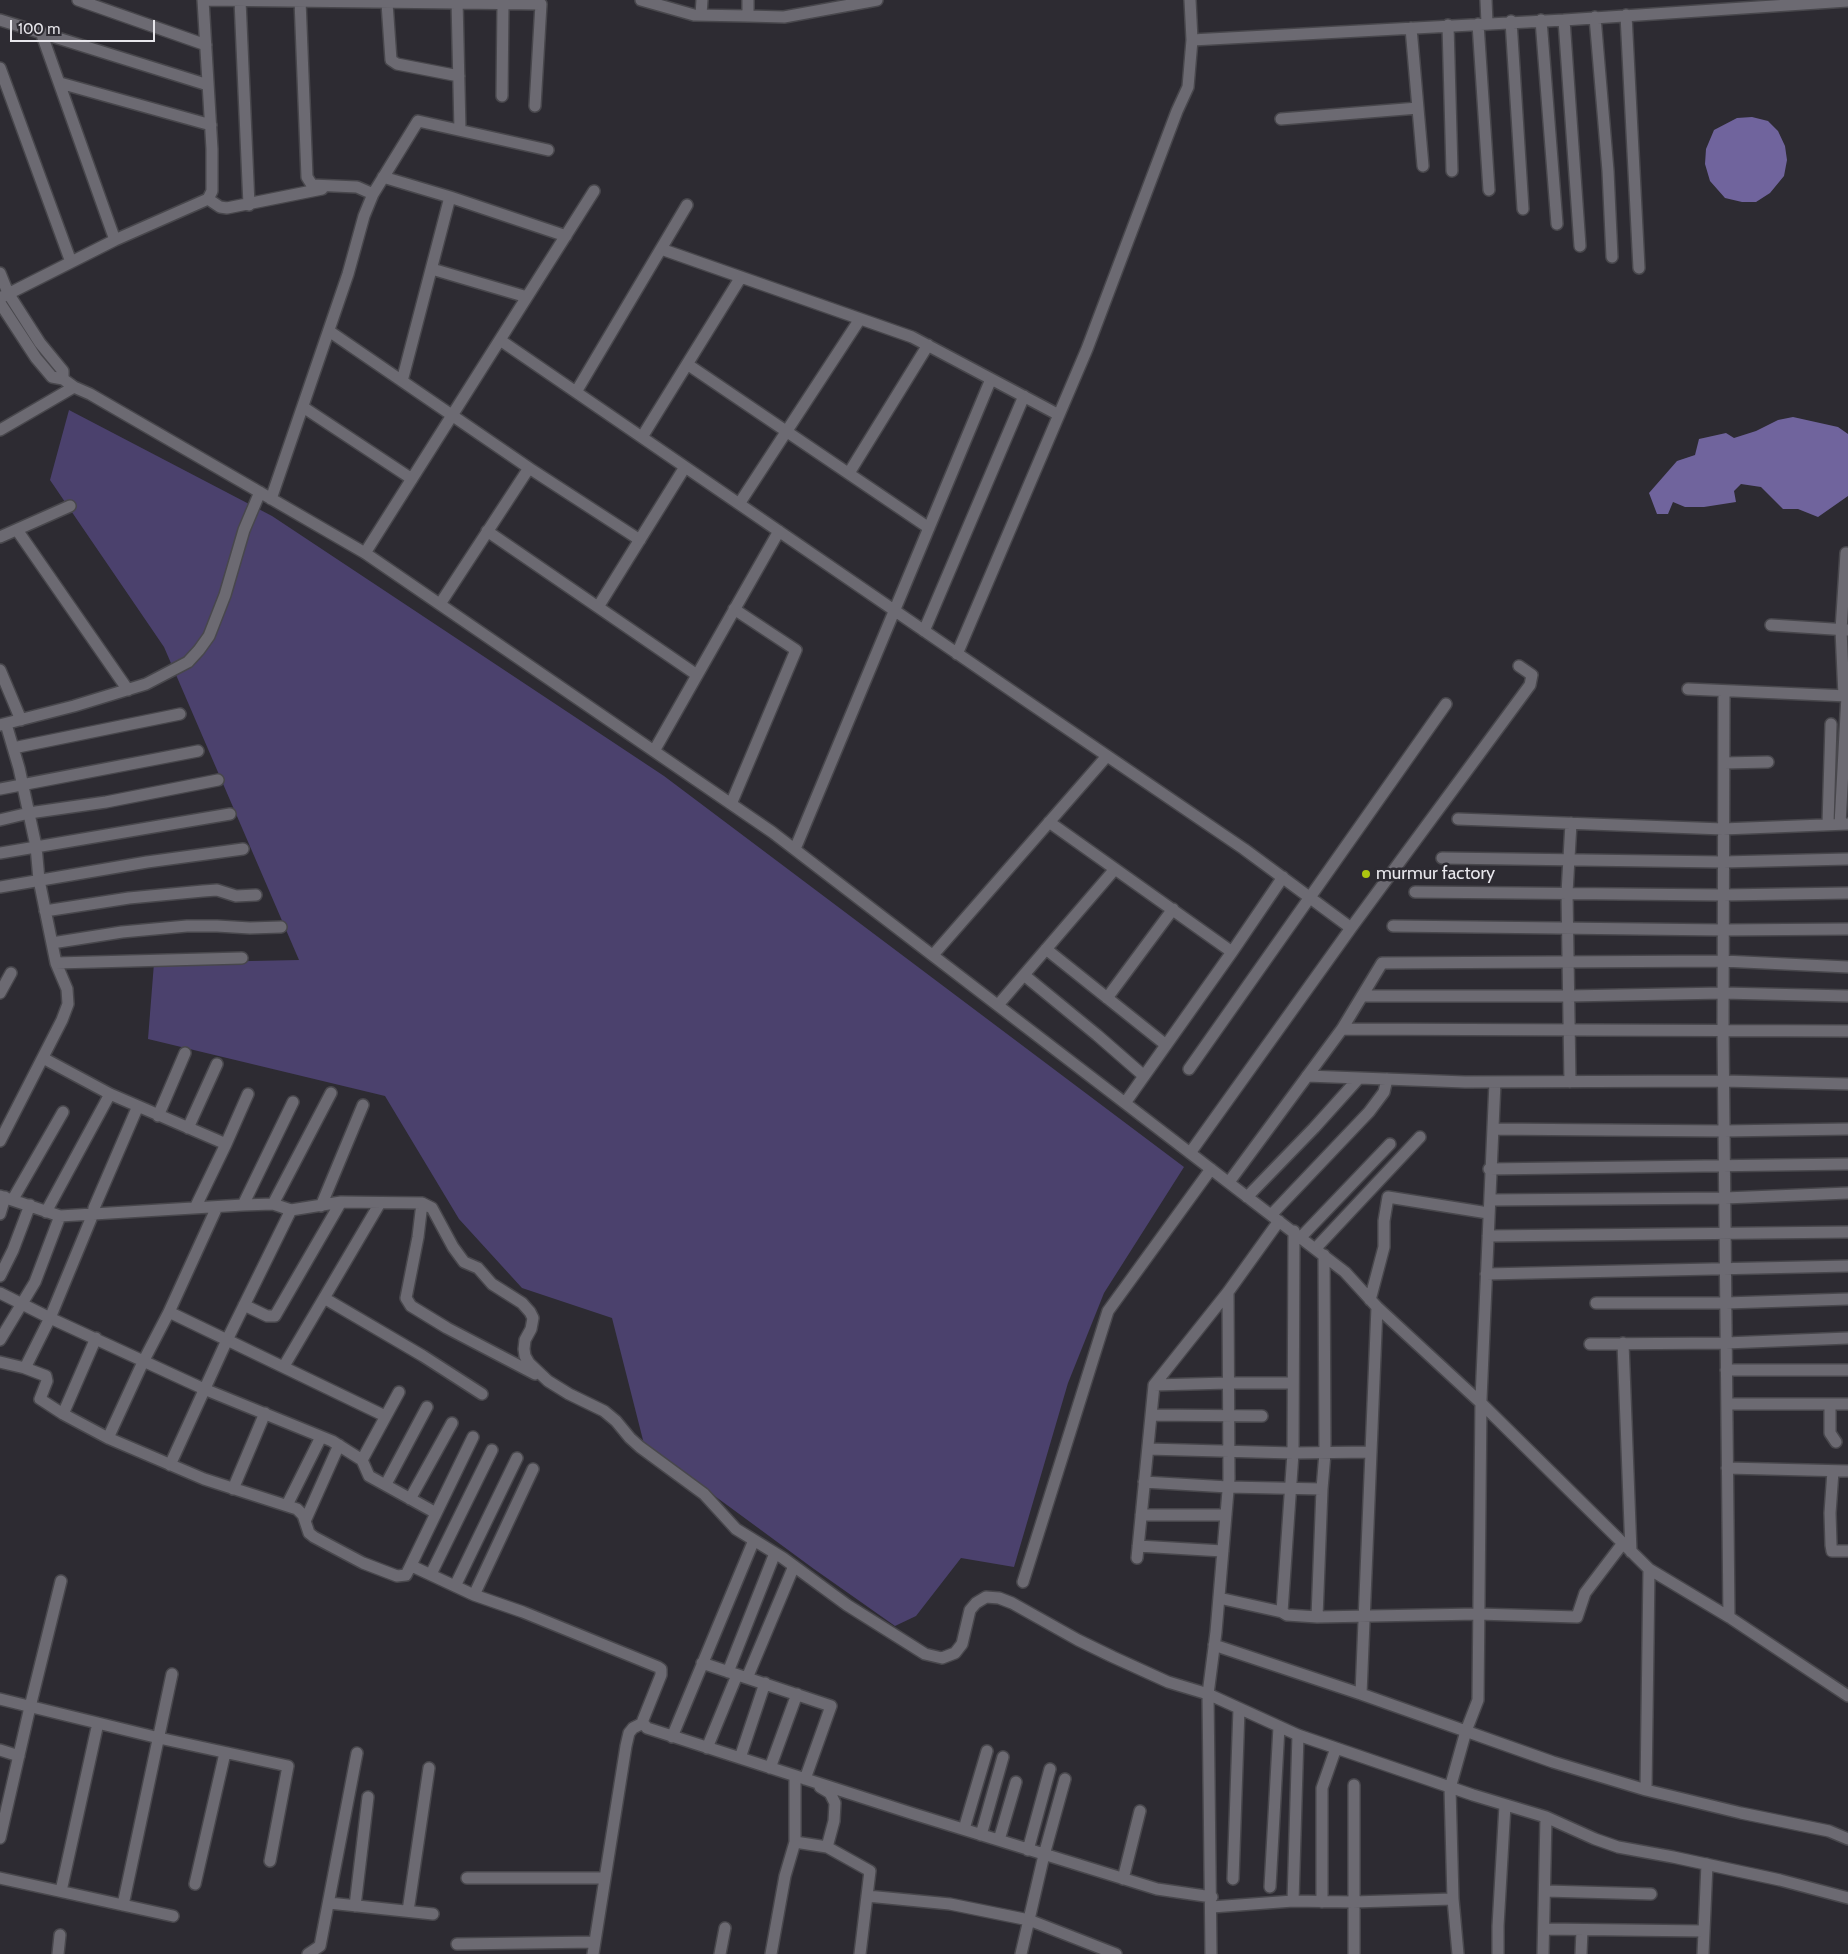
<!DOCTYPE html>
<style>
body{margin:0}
#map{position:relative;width:1848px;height:1954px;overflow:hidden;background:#2d2b32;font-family:Cabin,sans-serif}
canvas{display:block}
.scale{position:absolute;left:10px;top:20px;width:145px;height:22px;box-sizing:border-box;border:2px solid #e8e7ec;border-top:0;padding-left:6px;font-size:15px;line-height:18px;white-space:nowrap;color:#e8e7ec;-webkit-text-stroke:4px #2d2b32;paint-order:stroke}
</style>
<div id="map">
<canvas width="1848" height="1954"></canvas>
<div class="scale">100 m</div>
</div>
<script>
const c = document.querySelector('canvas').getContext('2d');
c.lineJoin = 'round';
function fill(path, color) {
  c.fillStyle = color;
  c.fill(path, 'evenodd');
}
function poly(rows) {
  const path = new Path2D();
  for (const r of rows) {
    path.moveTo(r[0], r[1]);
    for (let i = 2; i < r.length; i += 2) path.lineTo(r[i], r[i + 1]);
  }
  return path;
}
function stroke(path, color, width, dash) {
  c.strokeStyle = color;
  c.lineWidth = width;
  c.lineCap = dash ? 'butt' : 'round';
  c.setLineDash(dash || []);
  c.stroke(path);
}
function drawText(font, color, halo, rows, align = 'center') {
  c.font = font + ' Cabin,sans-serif';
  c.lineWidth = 5;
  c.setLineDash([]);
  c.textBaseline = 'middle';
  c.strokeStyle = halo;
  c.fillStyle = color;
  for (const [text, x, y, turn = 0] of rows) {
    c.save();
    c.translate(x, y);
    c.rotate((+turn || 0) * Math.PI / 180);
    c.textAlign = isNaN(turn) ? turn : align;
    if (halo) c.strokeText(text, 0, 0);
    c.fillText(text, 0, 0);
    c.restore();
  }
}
fill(poly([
 [69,410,272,516,664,776,1184,1167,1104,1293,1068,1383,1014,1567,961,1558,916,1616,895,1626,814,1569,644,1444,612,1318,522,1288,459,1219,385,1096,148,1039,154,963,299,960,164,647,50,480]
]), '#4b416d');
fill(poly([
 [1752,117,1768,121,1778,131,1785,146,1787,160,1784,176,1770,193,1756,202,1742,202,1725,198,1710,181,1705,164,1706,149,1714,130,1737,118],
 [1793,417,1838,427,1848,434,1848,496,1818,517,1798,509,1783,509,1761,487,1741,484,1734,491,1736,502,1704,507,1685,507,1673,502,1668,514,1657,514,1649,493,1677,461,1695,455,1699,439,1726,433,1734,438,1756,431,1778,420]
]), '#70649d');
const minor = poly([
 [78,0,206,45],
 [207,0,541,4,535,106],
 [240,0,249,205],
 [457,0,460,130],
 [641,0,694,15,748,16],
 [748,0,748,16,784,17,877,0],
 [1190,0,1192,40,1564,20,1848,1],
 [1486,0,1487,23],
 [387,3,391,60,397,64,459,76],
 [701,15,702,0],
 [1626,15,1639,268],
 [1595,17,1608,171,1612,257],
 [0,20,208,85],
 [1541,20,1557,224],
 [1564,20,1580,246],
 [1511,21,1523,209],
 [1478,24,1489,190],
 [1448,25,1452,171],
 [1411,28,1423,166],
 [42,35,115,240],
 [0,68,71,262],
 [60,83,211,125],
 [502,96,503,4],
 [1281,119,1418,108],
 [383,177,450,197,566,236],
 [373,194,418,121,548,150],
 [208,199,220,207,227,208,322,189],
 [661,249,912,337,1059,415],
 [432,269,527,297],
 [0,273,8,293,40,343,63,371,63,379],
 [0,298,115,240,208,199,212,191,212,149,203,0],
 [0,303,36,358,52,377,63,379,74,387,90,394,365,553,772,832,1345,1272,1377,1307,1481,1403,1649,1569,1729,1617,1848,1696],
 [329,331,529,468,440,604],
 [500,340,1028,702,1244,849,1351,928],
 [687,364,929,528],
 [402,381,450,197],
 [576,392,687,205],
 [303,407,412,479],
 [0,430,74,387],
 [642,437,741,277],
 [529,468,640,540],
 [849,473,928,345],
 [271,499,348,274,364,216,373,194,357,187,312,185,307,177,300,0],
 [739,504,860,319],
 [17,530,128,690],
 [487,531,697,675],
 [0,537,70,506],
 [365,553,594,191],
 [598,607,685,467],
 [1771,625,1848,630],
 [924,631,1024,396],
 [957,654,1087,349,1177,111,1188,87,1192,40],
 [0,670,21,720],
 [1688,689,1848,696],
 [1724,692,1723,1031,1729,1617],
 [1844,696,1841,630,1846,553],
 [0,725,74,706,146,684,188,662,199,650,209,636,225,595,244,530,260,492],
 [13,748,180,714],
 [654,751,779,531],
 [1724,763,1768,762],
 [0,789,198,751],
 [731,804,796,650,734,609],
 [1458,819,1723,829,1848,824],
 [0,820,29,813,106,802,218,780],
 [1049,822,1232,952],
 [1828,824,1831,724],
 [1840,824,1847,696],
 [795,849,991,379],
 [0,853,230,814],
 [1442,858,1723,862,1848,859],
 [0,887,147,862,243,849],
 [1415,892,1723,895,1848,893],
 [45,911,129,898,203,891,217,890,236,896,256,895],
 [1393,926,1723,930,1848,929],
 [52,943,122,932,187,926,217,926,250,928,281,927],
 [1046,949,1166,1045],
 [933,955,1107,756],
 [56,963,242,958],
 [1024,975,1097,1035,1144,1076],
 [0,993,11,973],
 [1362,996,1569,996,1723,993,1848,996],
 [1107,998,1173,909],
 [998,1005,1115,869],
 [1342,1029,1848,1031],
 [43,1058,110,1094,226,1144],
 [1189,1069,1446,704],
 [1307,1076,1465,1082,1724,1081,1848,1084],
 [1570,1082,1567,893,1571,823],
 [1125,1103,1232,952,1283,877],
 [158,1116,185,1053],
 [188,1128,217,1064],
 [1493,1129,1724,1131,1848,1129],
 [0,1141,62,1020,68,1004,67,989,56,963,39,880,36,846,19,768,6,724],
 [1190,1153,1351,928,1530,685,1532,675,1519,666],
 [1489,1169,1848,1164],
 [1229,1182,1342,1029,1382,963,1723,961,1848,967],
 [0,1196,60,1216,243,1205,273,1204,291,1210,341,1202,422,1203,432,1208,453,1247,464,1262,478,1268,492,1284,522,1303,530,1312,533,1318,531,1329,525,1340,524,1349,525,1356,529,1363,548,1381,569,1394,604,1411,616,1421,630,1438,640,1447,704,1494,736,1529,783,1558,847,1605,925,1654,942,1658,955,1653,962,1644,970,1610,976,1603,986,1597,999,1598,1012,1603,1078,1640,1113,1657,1168,1682,1208,1694,1298,1735,1473,1795,1546,1817,1595,1839,1618,1847,1673,1857,1780,1880,1848,1898],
 [1247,1197,1314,1128,1359,1078],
 [13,1199,63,1112],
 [1490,1200,1725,1198,1848,1193],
 [422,1203,418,1237,406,1298,411,1306,447,1328,535,1374],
 [273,1204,331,1093],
 [243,1205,293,1102],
 [321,1206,363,1105],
 [195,1208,226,1144,248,1094],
 [46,1212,110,1094],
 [0,1214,5,1197],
 [1271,1215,1369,1112,1384,1092,1387,1079],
 [1488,1236,1848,1232],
 [1301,1237,1390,1144],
 [1315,1249,1420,1137],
 [1486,1274,1848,1266],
 [0,1276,13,1250,30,1205],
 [0,1293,50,1318,204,1389,332,1441,362,1460,369,1476,436,1513],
 [324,1298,423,1356,482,1394],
 [1370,1300,1384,1247,1384,1221,1388,1197,1488,1213],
 [1596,1303,1726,1303,1848,1299],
 [244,1305,267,1316,275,1316,341,1202],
 [169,1312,385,1416],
 [0,1340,35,1282,60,1216],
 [1623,1343,1631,1552],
 [1590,1344,1726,1343,1848,1338],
 [0,1362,25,1368,46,1376,47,1381,40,1399,63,1414,108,1438,204,1479,297,1509,303,1515,309,1533,314,1537,363,1563,397,1576,406,1575,410,1567,414,1567,474,1595,523,1612,658,1667,661,1669,661,1675,643,1720,643,1723,647,1728,914,1814,1157,1889,1212,1897],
 [284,1366,380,1203],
 [25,1368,50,1318,93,1214,94,1208,138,1106],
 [1726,1370,1848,1370],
 [1154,1385,1228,1383,1293,1383],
 [1727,1404,1848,1404],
 [1830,1404,1830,1433,1836,1442],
 [63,1414,96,1338],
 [1151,1415,1262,1416],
 [108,1438,143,1362,169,1312,217,1207],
 [1148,1449,1293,1453,1371,1452],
 [362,1460,399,1392],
 [170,1465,227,1340,291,1210],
 [1727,1468,1848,1471],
 [1833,1471,1830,1513,1831,1545,1832,1551,1848,1551],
 [1144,1482,1228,1487,1322,1489],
 [386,1484,427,1407],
 [233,1489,265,1413],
 [410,1499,452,1423],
 [287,1505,321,1437],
 [1141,1515,1226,1515],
 [306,1519,339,1445],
 [1138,1546,1223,1551],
 [1137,1558,1154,1385,1228,1292,1279,1221],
 [410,1567,473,1437],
 [431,1574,492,1450],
 [1023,1582,1108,1311,1211,1169],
 [455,1586,517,1458],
 [474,1595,533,1469],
 [1219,1598,1282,1612,1287,1615,1317,1617,1478,1614,1577,1617,1585,1593,1623,1543],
 [1282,1612,1293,1453,1294,1231],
 [1317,1617,1322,1489,1325,1453,1324,1255],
 [1214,1645,1361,1694,1553,1762,1646,1790,1741,1813,1829,1831,1848,1839],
 [702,1663,831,1706,805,1779],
 [728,1672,775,1553],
 [747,1678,794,1566],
 [1361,1694,1377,1307],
 [0,1699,159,1738,288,1766,270,1861],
 [672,1737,754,1540],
 [707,1748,737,1675],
 [0,1750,19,1756],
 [740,1758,765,1683],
 [770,1768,797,1694],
 [1354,1785,1354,1954],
 [820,1787,830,1793,835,1803,834,1821,827,1847,870,1871,860,1954],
 [1646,1790,1649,1569],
 [964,1829,987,1751],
 [981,1835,1003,1757],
 [0,1838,30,1707,61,1581],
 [999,1840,1016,1782],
 [795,1842,827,1847],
 [1028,1850,1050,1769],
 [0,1878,173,1916],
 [467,1878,605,1878],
 [1123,1879,1140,1811],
 [1233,1879,1239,1709],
 [195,1884,225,1753],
 [1270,1887,1279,1727],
 [61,1891,98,1723],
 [1546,1891,1651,1894],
 [867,1896,950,1904,1029,1920,1116,1954],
 [1293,1901,1298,1735],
 [1322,1902,1322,1788,1336,1748],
 [329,1903,433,1914],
 [123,1905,172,1674],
 [355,1906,368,1797],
 [1212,1907,1293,1901,1353,1902,1453,1899],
 [408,1911,429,1768],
 [1545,1929,1704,1931],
 [457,1944,595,1942],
 [58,1954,60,1935],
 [308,1954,320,1946,357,1753],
 [593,1954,626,1746,629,1733,633,1728,643,1723],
 [720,1954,725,1928],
 [771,1954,785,1876,795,1842,795,1776],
 [1021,1954,1044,1855,1065,1779],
 [1211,1954,1208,1694,1216,1632,1229,1479,1228,1292],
 [1458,1954,1453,1899,1450,1788,1466,1731,1478,1700,1481,1399,1495,1082],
 [1498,1954,1498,1926,1505,1805],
 [1543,1954,1546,1817],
 [1581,1954,1582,1930],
 [1703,1954,1707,1864]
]);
stroke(minor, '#48474c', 14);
stroke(minor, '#6c6a72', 11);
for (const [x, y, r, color] of [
 [1366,874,5,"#acc610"]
]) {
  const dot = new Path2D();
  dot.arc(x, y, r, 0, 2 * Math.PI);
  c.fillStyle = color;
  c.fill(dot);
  stroke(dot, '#2d2b32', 2);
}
drawText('18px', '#e8e7ec', '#2d2b32', [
 ["murmur factory",1376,874]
], 'left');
</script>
